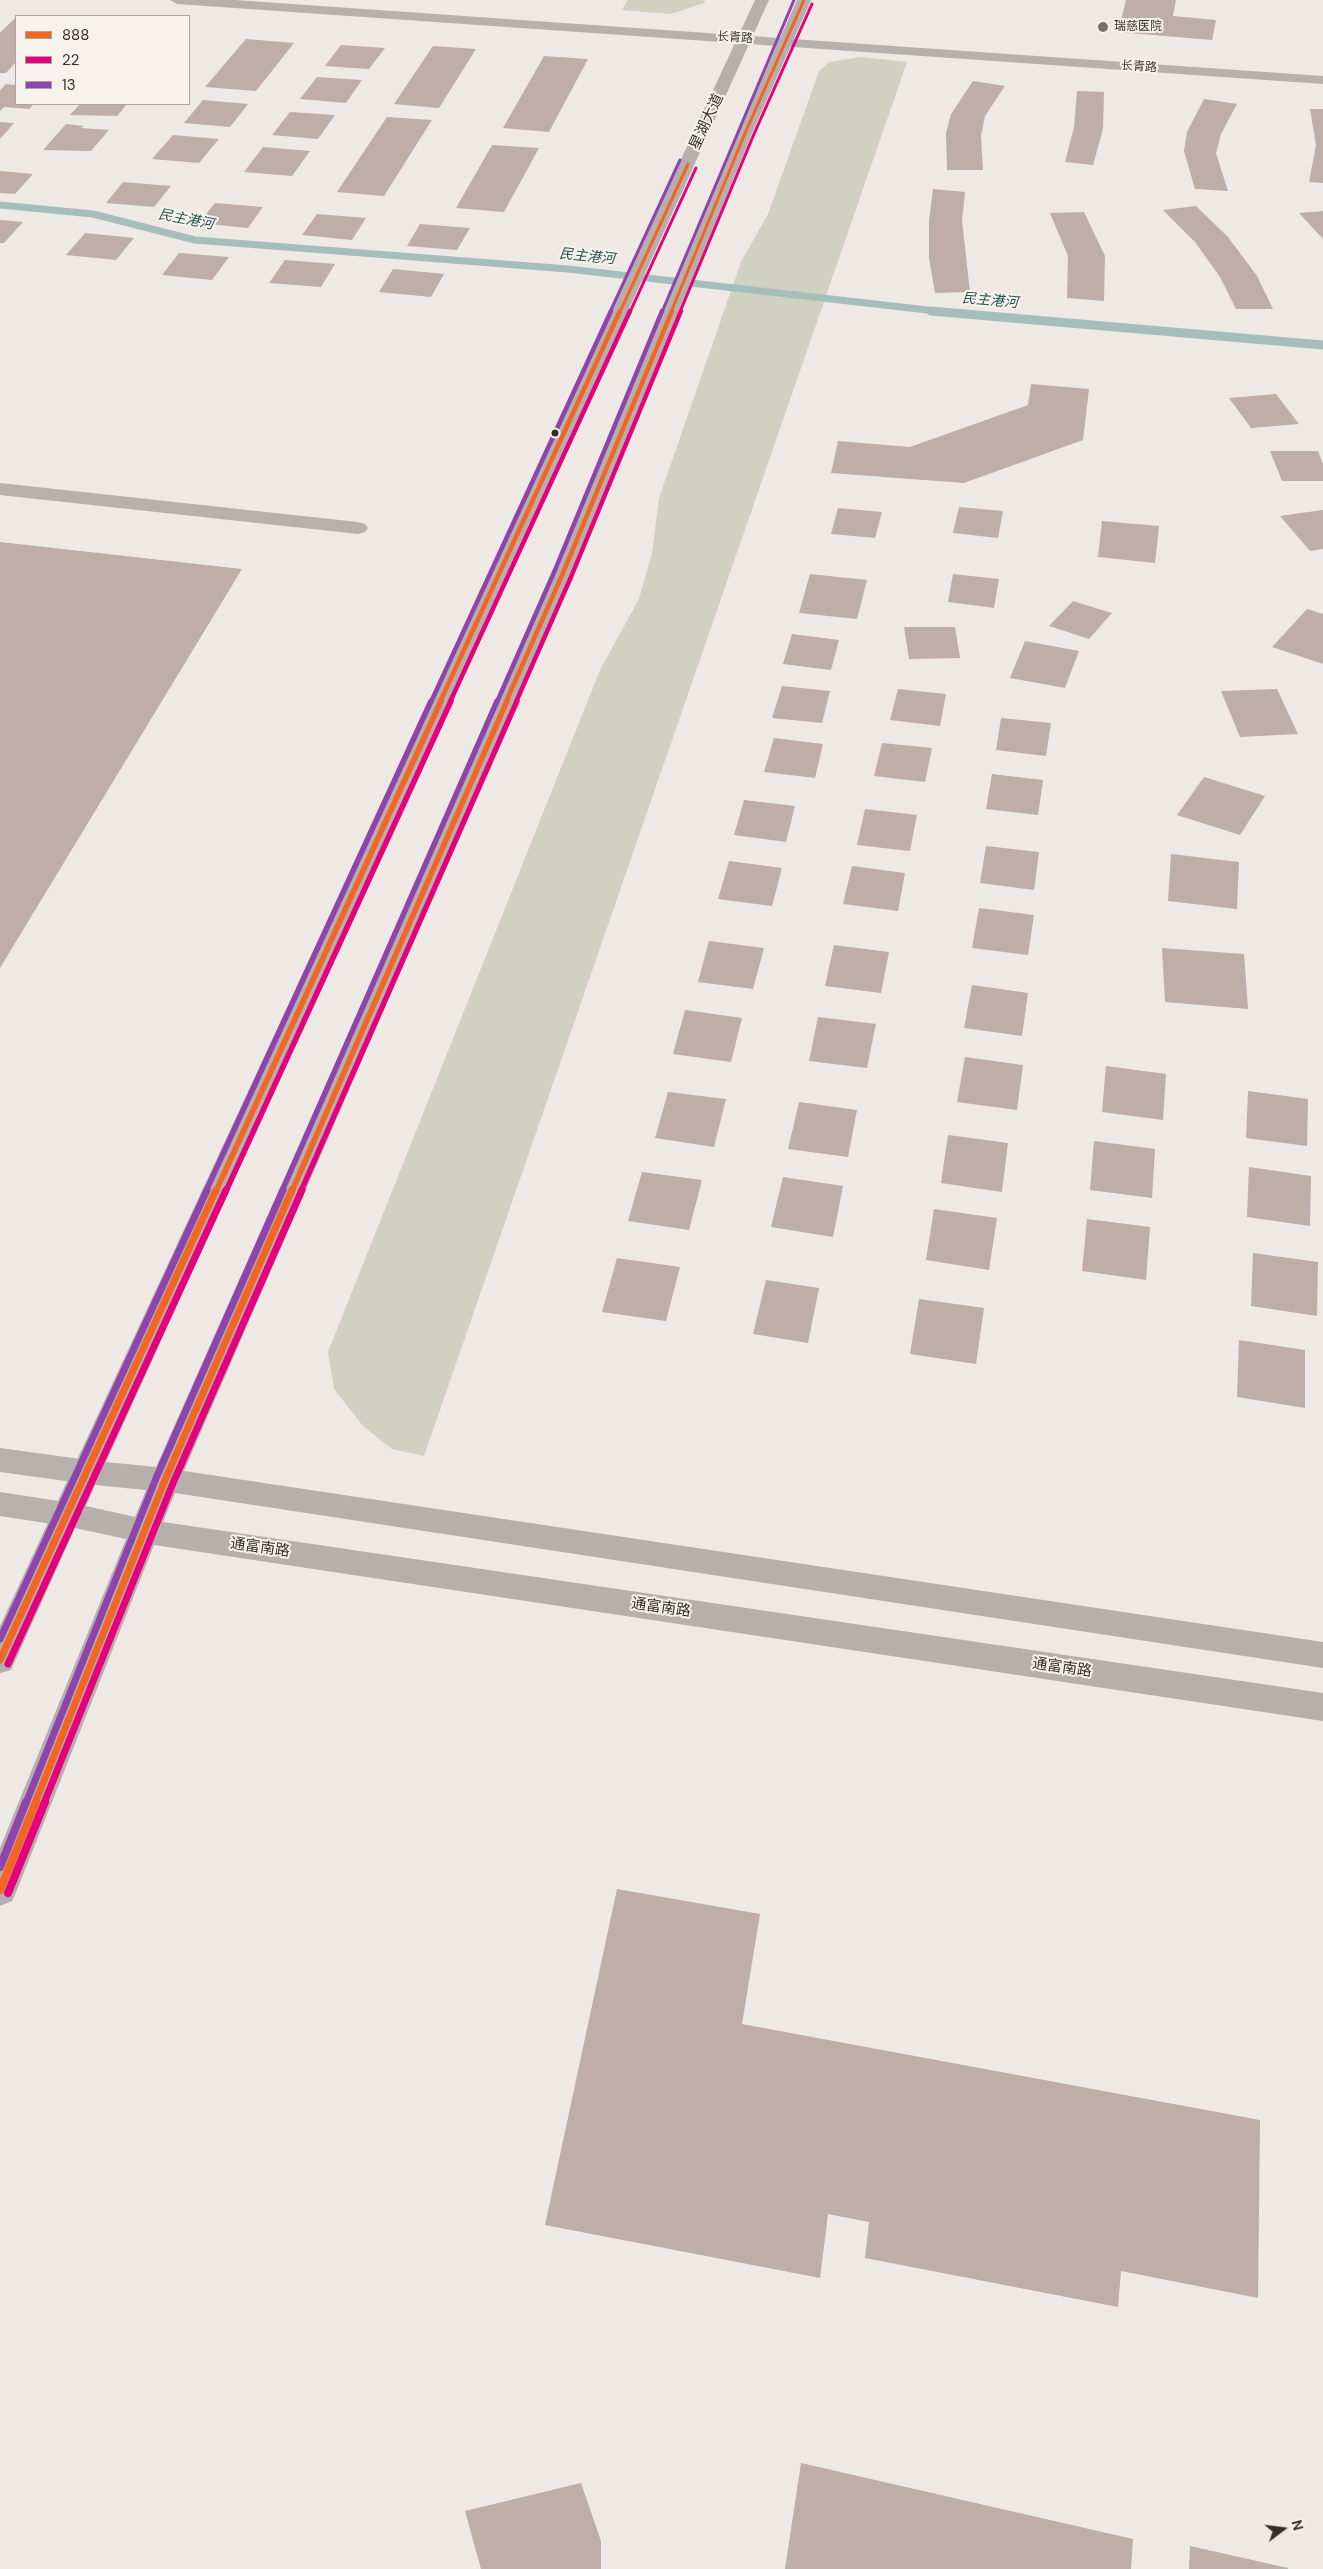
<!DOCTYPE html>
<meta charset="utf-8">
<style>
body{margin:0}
#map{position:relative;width:1323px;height:2569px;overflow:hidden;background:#eee9e4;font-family:"DM Sans",sans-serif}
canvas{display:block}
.legend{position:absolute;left:15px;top:15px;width:175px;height:90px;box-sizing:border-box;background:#f8f2ed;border:1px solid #aba49f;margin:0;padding:6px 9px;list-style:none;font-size:15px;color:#372e2b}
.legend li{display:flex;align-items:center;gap:10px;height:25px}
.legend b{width:25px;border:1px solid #aba49f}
.north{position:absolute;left:1258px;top:2504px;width:50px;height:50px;-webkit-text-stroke:4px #f8f2ed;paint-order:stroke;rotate:75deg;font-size:14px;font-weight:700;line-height:20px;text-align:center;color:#372e2b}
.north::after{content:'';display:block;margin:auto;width:18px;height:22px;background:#372e2b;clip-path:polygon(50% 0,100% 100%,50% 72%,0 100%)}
</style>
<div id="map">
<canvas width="1323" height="2569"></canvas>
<ul class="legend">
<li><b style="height:6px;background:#f26522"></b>888</li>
<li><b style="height:6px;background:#e5007d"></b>22</li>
<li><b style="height:6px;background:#8e44ad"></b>13</li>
</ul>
<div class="north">N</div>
</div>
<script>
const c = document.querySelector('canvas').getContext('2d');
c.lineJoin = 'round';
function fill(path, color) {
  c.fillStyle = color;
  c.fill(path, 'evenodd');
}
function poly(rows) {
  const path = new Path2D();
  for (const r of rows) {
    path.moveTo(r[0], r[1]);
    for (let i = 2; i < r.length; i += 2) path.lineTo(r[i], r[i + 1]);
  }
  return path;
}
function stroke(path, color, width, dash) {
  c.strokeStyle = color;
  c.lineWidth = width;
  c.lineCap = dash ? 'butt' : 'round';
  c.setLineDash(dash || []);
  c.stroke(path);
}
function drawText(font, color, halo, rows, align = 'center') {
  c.font = font + ' "DM Sans","Noto Sans SC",sans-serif';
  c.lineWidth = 4;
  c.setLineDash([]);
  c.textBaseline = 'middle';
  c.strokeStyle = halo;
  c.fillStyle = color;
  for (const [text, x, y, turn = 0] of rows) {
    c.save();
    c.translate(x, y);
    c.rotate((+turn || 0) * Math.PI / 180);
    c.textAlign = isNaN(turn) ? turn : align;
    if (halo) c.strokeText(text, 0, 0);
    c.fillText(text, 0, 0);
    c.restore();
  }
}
fill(poly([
 [628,0,705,0,704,3,671,14,622,10],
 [861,57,907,62,424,1456,392,1449,363,1426,334,1389,328,1352,600,670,639,599,652,553,659,498,741,262,768,214,819,71,829,62]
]), '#d0d1c0');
stroke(poly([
 [0,205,93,214,195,240,568,269,945,312]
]), '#a3bebb', 7);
stroke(poly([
 [931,311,1323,345]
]), '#a3bebb', 9);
fill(poly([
 [1126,0,1176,0,1173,16,1216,20,1212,40,1118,32],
 [16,17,16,62,6,73,0,73,0,33],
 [246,39,294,43,256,91,205,87],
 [341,45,385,48,369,69,325,66],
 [433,46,476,49,439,108,394,104],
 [544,56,588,59,549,132,503,128],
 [317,77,362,80,346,103,300,99],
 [973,81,1005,86,985,116,981,136,983,170,947,170,946,133,951,114],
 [6,84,16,85,16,104,34,104,29,109,4,107,0,111,0,90],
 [1077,91,1104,92,1103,129,1093,165,1065,162,1074,127],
 [1204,99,1237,104,1221,134,1216,153,1228,191,1195,189,1184,151,1187,132],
 [203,100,248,104,230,127,184,123],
 [80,104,127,104,117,116,70,115],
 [1310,109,1323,109,1323,183,1309,182,1316,145],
 [290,112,335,115,318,139,272,135],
 [387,117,432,120,384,196,337,192],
 [0,122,14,123,0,139],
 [66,124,84,126,81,128,109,130,91,151,43,150],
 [173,135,219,139,199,163,152,159],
 [492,145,539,148,504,212,456,208],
 [263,147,310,151,292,176,244,172],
 [0,171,33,174,15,194,0,193],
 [123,182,171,186,154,207,106,203],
 [933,189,965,192,962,221,970,292,935,293,929,258,929,221],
 [215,203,263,207,248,228,199,223],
 [1196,206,1228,237,1257,276,1273,309,1236,309,1220,277,1195,242,1163,210],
 [1323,211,1323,239,1299,213],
 [1084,212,1105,256,1104,301,1067,298,1068,256,1050,213],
 [317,214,366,218,352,240,302,235],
 [0,220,23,222,4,243,0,243],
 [420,224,470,228,457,250,407,246],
 [85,233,134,238,116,260,66,255],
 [179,253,229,257,212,280,162,275],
 [285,260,335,264,321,287,269,283],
 [393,269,444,274,431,297,379,292],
 [1031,384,1089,389,1083,440,964,483,831,473,838,441,910,447,1028,405],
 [1276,394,1299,424,1251,428,1229,398],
 [1270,451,1318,451,1323,464,1323,481,1282,481],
 [959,507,1003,511,998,538,953,533],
 [838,508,882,512,875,538,831,534],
 [1323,510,1323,549,1310,551,1280,516],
 [1102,521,1159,526,1155,563,1098,557],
 [0,542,242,569,0,968],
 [810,574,867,580,857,619,799,613],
 [953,574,999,579,994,608,948,602],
 [1073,601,1112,613,1089,639,1049,626],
 [1307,609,1323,614,1323,664,1272,647],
 [904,627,955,627,960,658,909,659],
 [792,634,839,640,831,670,783,664],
 [1025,641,1079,651,1065,688,1010,678],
 [782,686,830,691,822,723,772,718],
 [898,689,946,694,940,726,890,720],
 [1277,689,1298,734,1240,737,1221,691],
 [1001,718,1051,723,1046,756,996,750],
 [774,738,823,744,815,778,764,772],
 [882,743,932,748,925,782,874,776],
 [992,774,1043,780,1038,815,986,809],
 [1204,777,1265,796,1240,835,1177,815],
 [744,800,795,806,786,842,734,835],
 [865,809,917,815,910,851,857,845],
 [986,846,1039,852,1034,890,980,883],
 [1171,854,1239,862,1237,909,1168,901],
 [729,861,782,868,772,906,718,899],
 [852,866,905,873,898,911,843,904],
 [979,908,1034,915,1028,955,972,948],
 [709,941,764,948,753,989,698,982],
 [834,945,889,952,881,993,825,986],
 [1162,948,1244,954,1248,1009,1165,1002],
 [972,985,1028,993,1022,1036,964,1028],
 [685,1010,742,1018,731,1062,673,1054],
 [818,1017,876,1024,867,1068,809,1061],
 [965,1057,1023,1065,1017,1110,957,1102],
 [1106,1066,1166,1074,1163,1120,1102,1112],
 [1248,1091,1308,1099,1307,1146,1246,1138],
 [668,1092,726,1099,714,1147,655,1138],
 [799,1102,857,1110,848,1157,788,1149],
 [948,1135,1008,1143,1002,1192,941,1183],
 [1094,1141,1155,1149,1152,1198,1090,1190],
 [1249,1167,1311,1176,1310,1226,1247,1217],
 [642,1172,702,1180,689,1230,628,1221],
 [783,1177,843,1186,833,1237,771,1227],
 [934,1209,997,1218,989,1270,926,1260],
 [1087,1219,1150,1227,1146,1280,1082,1271],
 [1253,1253,1318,1262,1317,1316,1251,1306],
 [617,1258,680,1267,666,1321,602,1312],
 [766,1280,819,1288,808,1343,753,1334],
 [919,1299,984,1308,976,1364,910,1354],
 [1239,1340,1305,1350,1305,1408,1237,1397],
 [617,1889,760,1914,742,2024,1260,2120,1258,2298,1121,2271,1118,2307,865,2258,869,2222,828,2214,820,2278,545,2225],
 [801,2463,1133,2539,1131,2569,785,2569],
 [581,2483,601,2541,601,2569,481,2569,465,2511],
 [1190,2546,1288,2568,1288,2569,1189,2569]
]), '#bfada8');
fill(poly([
 [170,0,235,0,1323,76,1323,84,177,4,170,0],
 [0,483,358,522,365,524,368,528,365,532,358,534,0,495,0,483],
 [0,1448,88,1460,98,1464,103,1472,98,1480,88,1484,0,1472,0,1448],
 [0,1492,65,1502,76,1505,80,1514,76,1523,65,1526,0,1516,0,1492]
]), '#b7b1ae');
fill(poly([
 [755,0,769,0,106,1462,156,1467,553,573,739,131,797,0,811,0,753,131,573,573,184,1471,1323,1642,1323,1668,175,1493,163,1522,1323,1693,1323,1721,154,1545,17,1890,12,1901,0,1906,0,1848,126,1539,75,1528,11,1670,0,1673,0,1626,51,1516,50,1514,56,1505,755,0],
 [95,1485,146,1490,135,1517,86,1506,95,1485]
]), '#b6afac');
stroke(poly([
 [620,312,688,164],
 [671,312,746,131,804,0]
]), '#f26522', 3);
stroke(poly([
 [440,702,620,311],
 [506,702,563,573,672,311]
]), '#f26522', 4.5);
stroke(poly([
 [216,1191,441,701],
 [292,1191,507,701]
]), '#f26522', 5.5);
stroke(poly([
 [0,1660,216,1190],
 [35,1803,165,1480,292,1190]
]), '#f26522', 7);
stroke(poly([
 [0,1890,36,1802]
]), '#f26522', 8);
stroke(poly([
 [630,312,696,168],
 [680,312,754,134,812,4]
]), '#e5007d', 3);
stroke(poly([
 [450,702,630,311],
 [516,702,571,577,681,311]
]), '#e5007d', 4.5);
stroke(poly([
 [226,1191,451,701],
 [301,1191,517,701]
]), '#e5007d', 5.5);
stroke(poly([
 [8,1664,226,1190],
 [44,1803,173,1483,302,1190]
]), '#e5007d', 7);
stroke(poly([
 [8,1893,45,1802]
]), '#e5007d', 8);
stroke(poly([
 [610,312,680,160],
 [662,312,794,0]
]), '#8e44ad', 3);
stroke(poly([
 [431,702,611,311],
 [497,702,555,570,662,311]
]), '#8e44ad', 4.5);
stroke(poly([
 [206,1191,431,701],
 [282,1191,497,701]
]), '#8e44ad', 5.5);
stroke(poly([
 [0,1639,207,1190],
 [26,1803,157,1476,283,1190]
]), '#8e44ad', 7);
stroke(poly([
 [0,1867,26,1802]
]), '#8e44ad', 8);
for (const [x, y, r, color] of [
 [1103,27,6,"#776f6c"],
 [555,433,4.5,"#372e2b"]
]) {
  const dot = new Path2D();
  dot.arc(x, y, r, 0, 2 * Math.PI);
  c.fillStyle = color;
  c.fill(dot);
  stroke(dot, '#f8f2ed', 2);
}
drawText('12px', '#372e2b', '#f8f2ed', [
 ["瑞慈医院",1114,27]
], 'left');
drawText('12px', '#372e2b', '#f8f2ed', [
 ["长青路",735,38,4],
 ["长青路",1139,67,4]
]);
drawText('italic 14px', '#255453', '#f8f2ed', [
 ["民主港河",186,220,11],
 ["民主港河",587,257,6],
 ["民主港河",990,301,5]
]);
drawText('15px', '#372e2b', '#f8f2ed', [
 ["星湖大道",707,122,-65],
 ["通富南路",260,1548,8],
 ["通富南路",661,1608,8],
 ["通富南路",1062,1668,8]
]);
</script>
